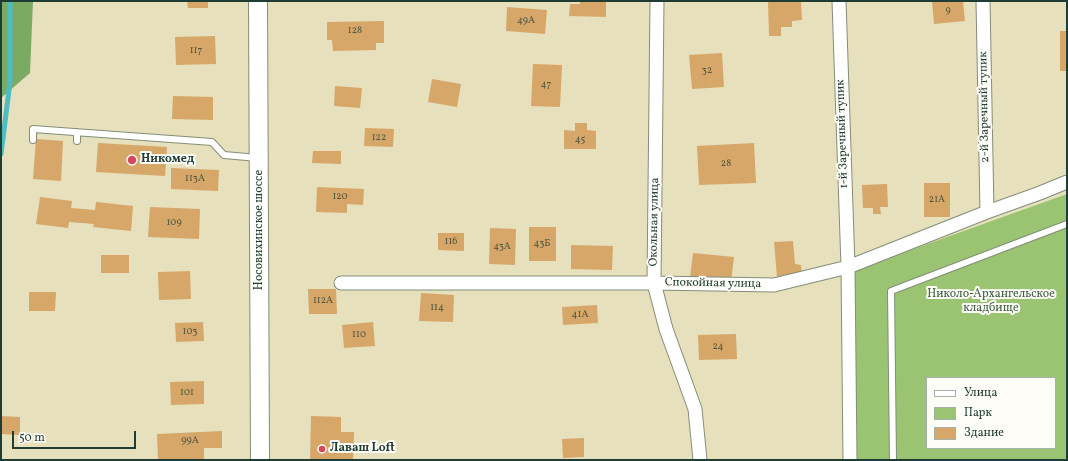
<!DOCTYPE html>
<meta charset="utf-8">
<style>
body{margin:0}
#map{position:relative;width:1068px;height:461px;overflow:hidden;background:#e7e0bd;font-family:Vollkorn,serif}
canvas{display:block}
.frame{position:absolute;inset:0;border:2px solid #1f3d34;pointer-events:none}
.legend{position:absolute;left:926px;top:377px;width:130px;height:72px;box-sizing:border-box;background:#fdfcf7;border:1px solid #a4b0a9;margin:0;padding:5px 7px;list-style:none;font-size:12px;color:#1f3d34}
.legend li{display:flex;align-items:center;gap:8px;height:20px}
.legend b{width:20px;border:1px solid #a4b0a9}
.scale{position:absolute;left:12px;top:431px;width:124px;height:18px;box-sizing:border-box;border:2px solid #1f3d34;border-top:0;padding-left:5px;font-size:12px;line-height:14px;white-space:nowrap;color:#1f3d34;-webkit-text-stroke:3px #fdfcf7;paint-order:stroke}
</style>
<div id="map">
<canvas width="1068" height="461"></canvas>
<div class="frame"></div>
<ul class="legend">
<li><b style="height:5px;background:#fff"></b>Улица</li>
<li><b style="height:11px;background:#9ac471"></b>Парк</li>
<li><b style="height:11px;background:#d6a768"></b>Здание</li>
</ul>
<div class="scale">50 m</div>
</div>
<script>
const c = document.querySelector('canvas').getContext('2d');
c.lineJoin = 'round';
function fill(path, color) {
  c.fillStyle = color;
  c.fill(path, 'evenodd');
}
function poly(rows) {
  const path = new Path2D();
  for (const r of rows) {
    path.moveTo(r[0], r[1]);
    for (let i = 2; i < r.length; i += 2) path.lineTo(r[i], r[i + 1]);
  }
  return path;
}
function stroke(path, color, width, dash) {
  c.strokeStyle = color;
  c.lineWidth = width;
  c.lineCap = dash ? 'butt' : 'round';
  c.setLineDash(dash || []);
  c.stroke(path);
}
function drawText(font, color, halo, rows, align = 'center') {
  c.font = font + ' Vollkorn,serif';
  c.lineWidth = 4;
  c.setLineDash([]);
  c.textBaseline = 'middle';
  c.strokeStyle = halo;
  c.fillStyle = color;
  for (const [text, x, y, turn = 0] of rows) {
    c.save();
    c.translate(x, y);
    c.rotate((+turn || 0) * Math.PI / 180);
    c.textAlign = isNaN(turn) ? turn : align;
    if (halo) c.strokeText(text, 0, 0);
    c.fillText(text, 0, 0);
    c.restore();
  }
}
fill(poly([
 [1067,194,1067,460,856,460,852,271],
 [927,378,1055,378,1055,448,927,448]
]), '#9ac471');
fill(poly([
 [1,1,33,1,30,73,1,98]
]), '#7baa63');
stroke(poly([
 [1,154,10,82,10,1]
]), '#4ebcc5', 5);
fill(poly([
 [187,1,208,1,208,8,188,8],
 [580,1,606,1,606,17,569,16,570,4,580,4],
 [768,1,801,1,802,20,792,21,792,27,781,27,781,36,769,36],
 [932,1,963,1,965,21,934,24],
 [507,7,547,10,545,34,506,31],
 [384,21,384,43,376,43,376,50,333,51,332,40,327,40,327,22],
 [1060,31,1067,31,1067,71,1060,71],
 [215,36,216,64,176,65,175,37],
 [722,53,724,87,692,89,689,55],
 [533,64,562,65,560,107,531,106],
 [432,79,461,84,457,107,428,102],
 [335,86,362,88,360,108,334,106],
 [173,96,213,97,213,120,172,119],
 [575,123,587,123,587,130,596,131,596,149,564,149,564,130,575,131],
 [365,128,394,129,393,147,364,146],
 [36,139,63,141,61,181,33,179],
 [98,143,167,147,165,176,96,172],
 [754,143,756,183,699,185,697,146],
 [313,151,341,151,341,164,312,163],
 [171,168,219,170,218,191,171,189],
 [924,183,950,183,950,217,924,217],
 [887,184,888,207,880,207,881,214,873,214,873,208,863,208,862,185],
 [317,187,364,189,363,205,347,204,347,213,316,212],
 [40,197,72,201,71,208,95,210,96,202,133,206,131,231,93,227,94,224,69,222,68,228,36,224],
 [150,207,200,209,199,239,148,237],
 [529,227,556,227,556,261,529,261],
 [490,228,516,229,515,265,489,264],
 [438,233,464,233,464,251,438,250],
 [793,241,795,264,801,265,802,275,777,277,774,242],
 [571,245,613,246,612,270,571,269],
 [693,253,734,257,731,282,690,278],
 [101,255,129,255,129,273,101,273],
 [190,271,191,299,159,300,158,272],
 [308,289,336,289,337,314,309,314],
 [29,292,56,292,55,311,29,311],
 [421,293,454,295,453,322,419,321],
 [597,305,598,323,563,325,562,307],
 [203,322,204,341,176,342,175,323],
 [373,322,375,346,344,348,342,325],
 [736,334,737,359,699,360,698,335],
 [204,381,204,404,171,405,170,382],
 [1,416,20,417,20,435,1,434],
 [311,416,341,417,341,432,354,432,353,460,310,460],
 [222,431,222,448,204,448,204,460,158,460,157,434],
 [584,438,584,457,563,458,562,439]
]), '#d6a768');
const service = poly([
 [33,140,33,129,212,142,224,155,258,158],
 [77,141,77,132],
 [893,460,891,291,1067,224]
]);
const minor = poly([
 [657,1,654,283,666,329,695,409,700,460],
 [839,1,848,267,850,460],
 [983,1,987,212],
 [341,283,654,283,774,285,848,267,987,212,1040,193,1067,182]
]);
const secondary = poly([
 [258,1,260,460]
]);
stroke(service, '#838e78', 8);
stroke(minor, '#838e78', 15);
stroke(secondary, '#838e78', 20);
stroke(service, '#fff', 6);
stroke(minor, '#fff', 13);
stroke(secondary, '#fff', 18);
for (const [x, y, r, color] of [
 [132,160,5,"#d1495b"],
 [322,449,4,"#d1495b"]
]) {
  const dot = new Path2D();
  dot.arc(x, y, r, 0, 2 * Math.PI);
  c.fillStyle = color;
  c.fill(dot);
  stroke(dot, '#fdfcf7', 1.5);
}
drawText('10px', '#4d5841', null, [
 ["9",948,11],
 ["49А",526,21],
 ["128",355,31],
 ["117",196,51],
 ["32",707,71],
 ["47",546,85],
 ["122",379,138],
 ["45",580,140],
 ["28",726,164],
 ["113А",195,179],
 ["120",340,197],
 ["21А",937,200],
 ["109",174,223],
 ["116",451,242],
 ["43Б",542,244],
 ["43А",502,247],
 ["112А",323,301],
 ["114",437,308],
 ["41А",580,315],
 ["103",190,332],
 ["110",359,335],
 ["24",718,347],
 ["101",187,393],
 ["99А",190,441]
]);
drawText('12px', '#1f3d34', '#fdfcf7', [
 ["2-й Заречный тупик",985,107,-91],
 ["1-й Заречный тупик",843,134,-92],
 ["Окольная улица",655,222,-89],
 ["Носовихинское шоссе",260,230,-90],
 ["Спокойная улица",713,284,1]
]);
drawText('bold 12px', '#1f3d34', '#fdfcf7', [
 ["Никомед",141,160],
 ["Лаваш Loft",330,449]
], 'left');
drawText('12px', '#3e5f43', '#fdfcf7', [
 ["Николо-Архангельское",991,295],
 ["кладбище",991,309]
]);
</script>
